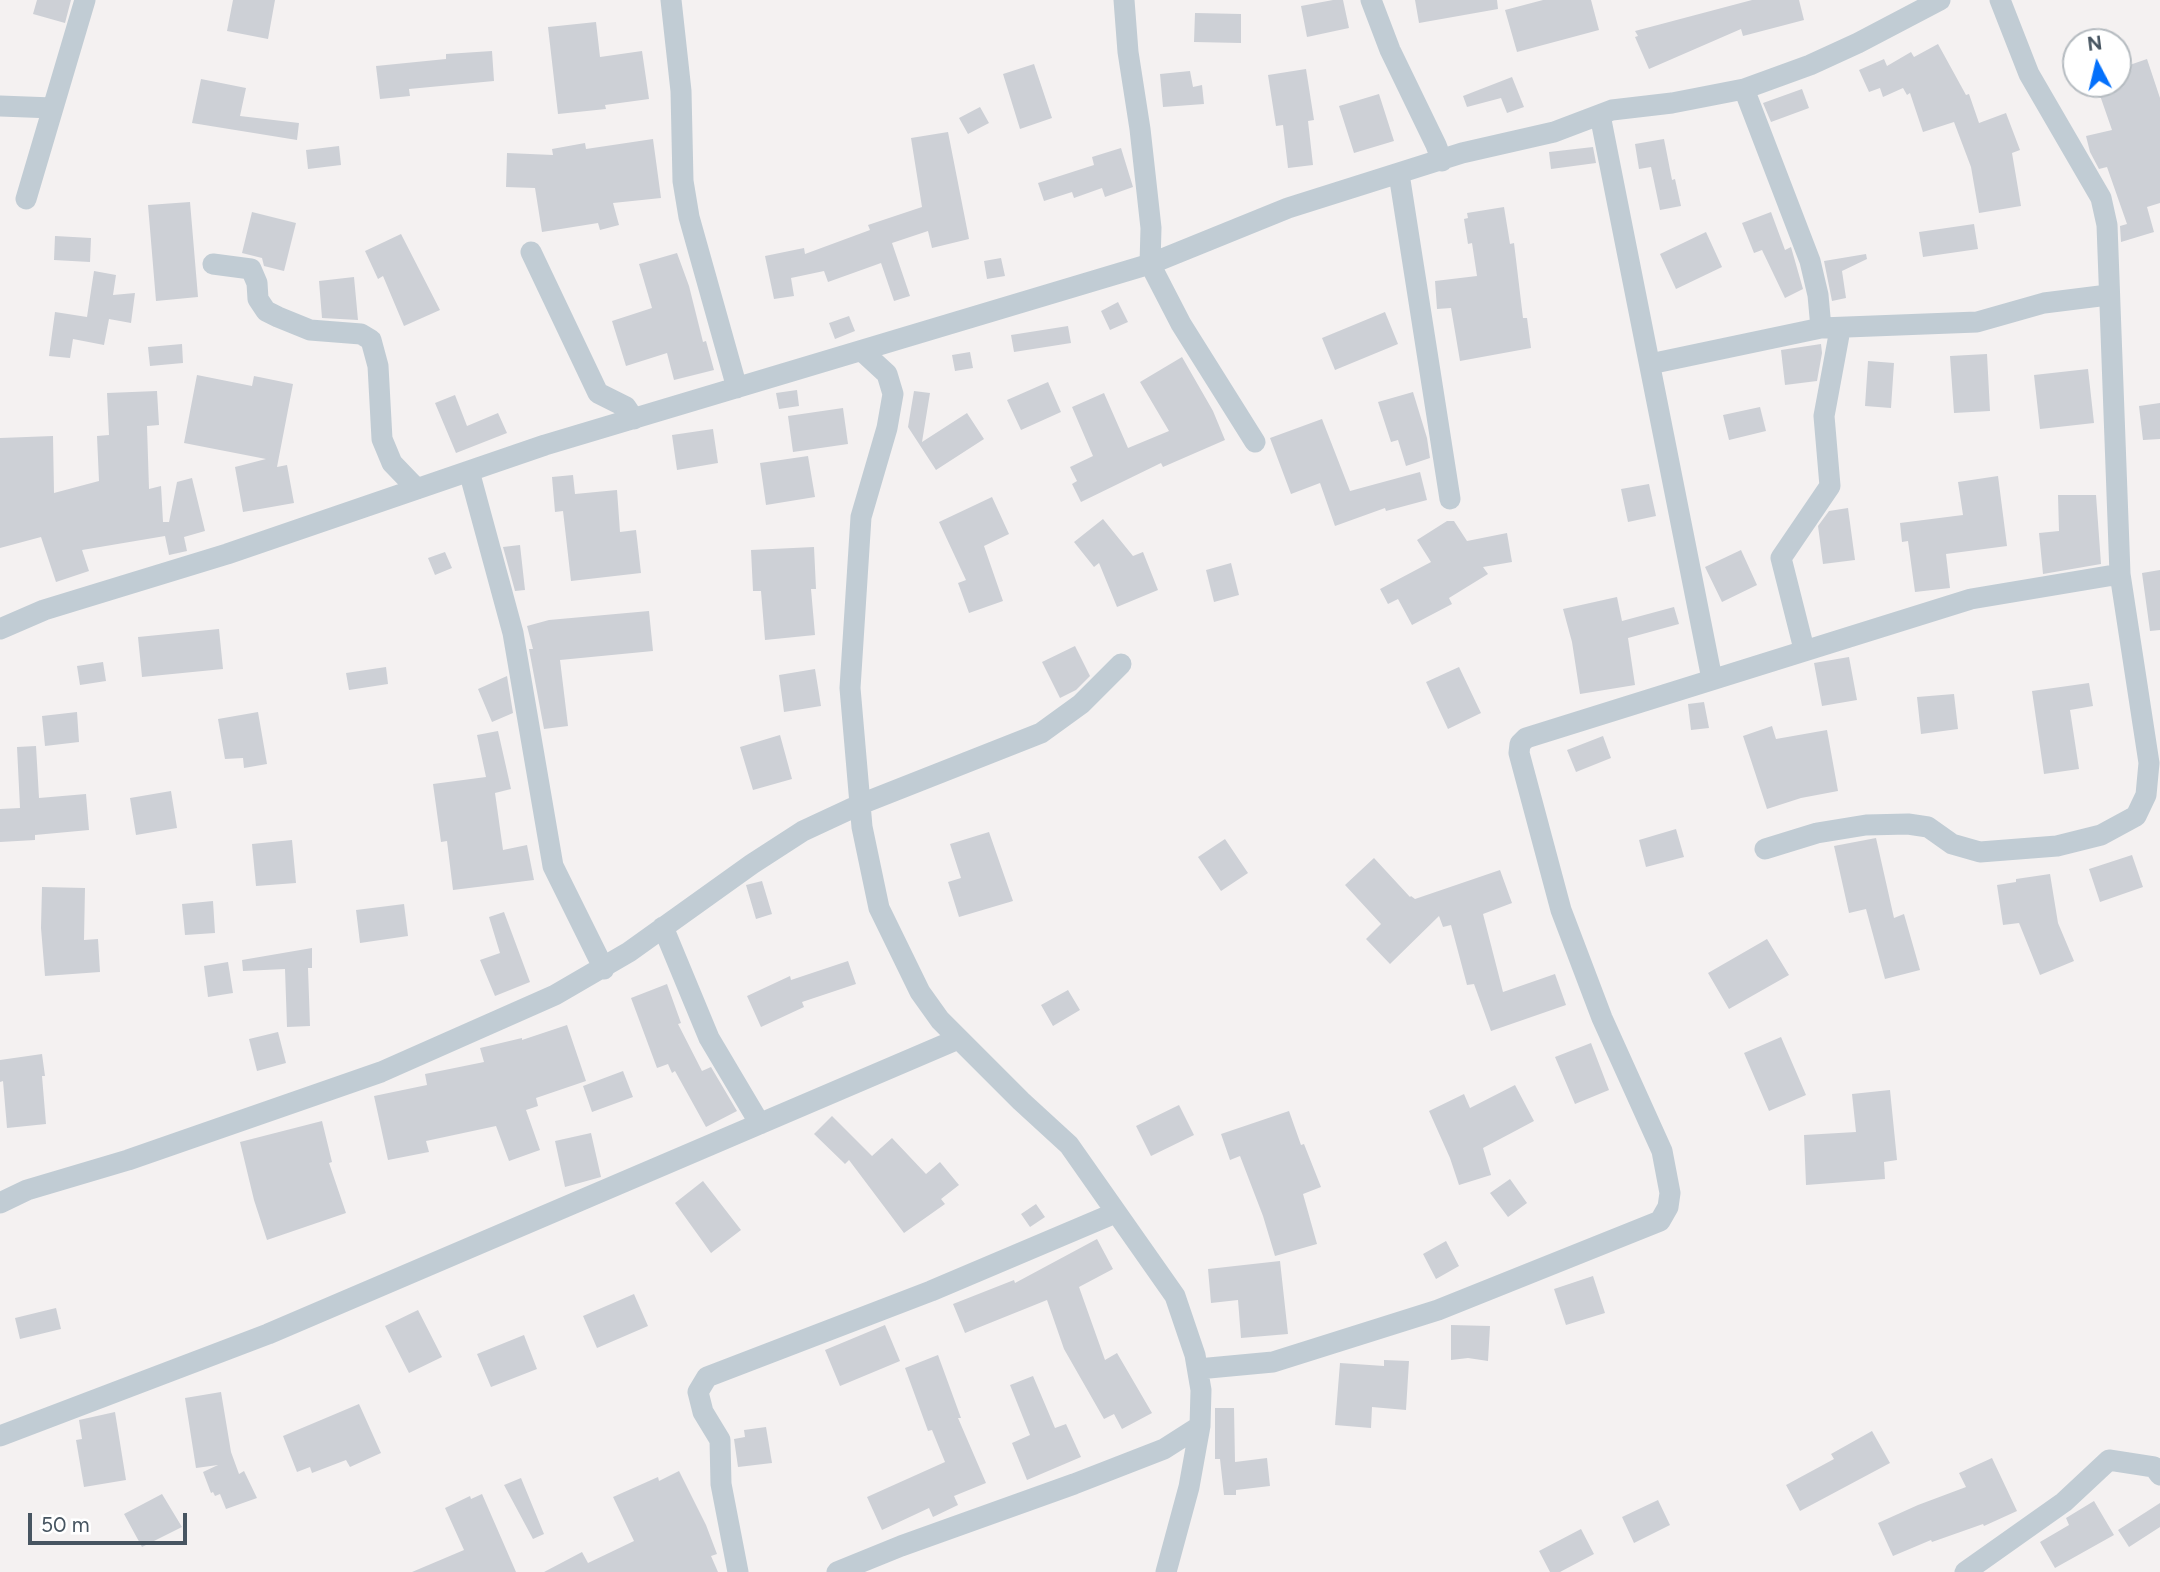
<!DOCTYPE html>
<style>
body{margin:0}
#map{position:relative;width:2160px;height:1572px;overflow:hidden;background:#f4f1f1;font-family:Figtree,sans-serif}
canvas{display:block}
.north{position:absolute;left:2062px;top:28px;width:70px;height:70px;box-sizing:border-box;background:#fff;border:2px solid #b5bbc0;border-radius:50%;rotate:353deg;font-size:19px;font-weight:700;line-height:28px;text-align:center;color:#475561}
.north::after{content:'';display:block;margin:auto;width:24px;height:32px;background:#0470fb;clip-path:polygon(50% 0,100% 100%,50% 72%,0 100%)}
.scale{position:absolute;left:28px;top:1513px;width:159px;height:32px;box-sizing:border-box;border:4px solid #475561;border-top:0;padding-left:9px;font-size:21px;line-height:24px;white-space:nowrap;color:#475561;-webkit-text-stroke:5px #fff;paint-order:stroke}
</style>
<div id="map">
<canvas width="2160" height="1572"></canvas>
<div class="north">N</div>
<div class="scale">50 m</div>
</div>
<script>
const c = document.querySelector('canvas').getContext('2d');
c.lineJoin = 'round';
function fill(path, color) {
  c.fillStyle = color;
  c.fill(path, 'evenodd');
}
function poly(rows) {
  const path = new Path2D();
  for (const r of rows) {
    path.moveTo(r[0], r[1]);
    for (let i = 2; i < r.length; i += 2) path.lineTo(r[i], r[i + 1]);
  }
  return path;
}
function stroke(path, color, width, dash) {
  c.strokeStyle = color;
  c.lineWidth = width;
  c.lineCap = dash ? 'butt' : 'round';
  c.setLineDash(dash || []);
  c.stroke(path);
}
fill(poly([
 [37,0,71,0,65,23,33,14],
 [233,0,275,0,268,39,227,31],
 [1333,0,1343,0,1349,28,1307,37,1301,6],
 [1415,0,1497,0,1498,9,1419,23],
 [1543,0,1591,0,1599,30,1517,52,1505,10],
 [1752,0,1799,0,1804,20,1743,36,1741,29,1649,69,1635,37,1638,36,1635,31],
 [1195,13,1241,14,1241,43,1194,42],
 [596,22,600,57,642,51,649,99,605,105,606,109,558,114,548,27],
 [1938,44,1966,95,1969,94,1979,123,2006,113,2020,150,2012,153,2021,206,1979,213,1971,167,1954,122,1923,132,1910,93,1907,95,1903,88,1883,97,1880,88,1869,92,1859,70,1884,59,1887,66,1911,52,1914,57],
 [492,51,494,81,409,89,410,96,380,99,376,66,446,59,446,54],
 [2147,59,2160,98,2160,203,2147,207,2154,232,2121,242,2120,226,2127,224,2107,167,2099,169,2090,152,2086,136,2112,130,2096,84,2118,84,2118,69],
 [1034,64,1052,118,1020,129,1003,74],
 [1306,69,1314,120,1308,121,1313,165,1288,168,1283,125,1276,126,1268,75],
 [1190,71,1193,87,1202,85,1204,104,1163,107,1160,74],
 [1512,77,1524,107,1507,113,1501,98,1467,107,1463,96],
 [201,79,246,88,240,116,299,123,297,140,192,123],
 [1802,89,1809,108,1771,122,1763,103],
 [1379,94,1394,141,1354,153,1339,106],
 [980,107,989,123,968,134,959,118],
 [948,132,969,239,932,248,928,231,892,243,910,296,894,301,881,263,828,282,824,271,791,278,794,296,774,299,765,256,804,248,805,254,870,230,868,225,922,207,911,138],
 [653,139,661,198,613,203,619,225,600,230,598,223,542,232,535,188,506,187,507,153,553,155,552,149,585,143,586,149],
 [1664,139,1672,180,1675,179,1681,206,1660,210,1651,167,1639,169,1635,144],
 [339,146,341,165,308,169,306,150],
 [1593,147,1596,163,1551,169,1549,152],
 [1121,148,1133,187,1105,197,1102,188,1074,198,1072,192,1044,201,1038,183,1094,165,1092,157],
 [190,202,198,297,156,301,148,205],
 [1504,207,1510,244,1514,243,1523,318,1527,318,1531,348,1460,361,1451,308,1437,309,1435,281,1477,276,1472,243,1468,244,1464,219,1468,218,1467,213],
 [252,212,296,223,284,271,264,266,262,258,242,253],
 [1771,212,1785,250,1791,247,1803,289,1785,298,1762,250,1754,253,1742,223],
 [1974,224,1978,249,1923,257,1919,232],
 [1706,232,1722,267,1676,289,1660,254],
 [401,234,440,310,404,326,383,276,378,279,365,251],
 [55,236,91,238,90,262,54,260],
 [677,253,689,286,703,342,706,341,714,370,674,380,667,353,626,366,612,321,652,308,639,264],
 [1866,254,1867,259,1842,271,1846,298,1832,301,1824,261],
 [1001,258,1005,276,987,279,984,261],
 [94,271,116,275,113,295,135,293,131,323,109,319,104,345,73,339,70,358,49,356,55,312,87,317],
 [354,277,358,320,322,318,319,281],
 [1118,302,1128,322,1110,330,1101,311],
 [1385,312,1398,344,1335,370,1322,338],
 [849,316,855,331,835,339,829,323],
 [1068,326,1071,343,1014,352,1011,335],
 [182,344,183,363,150,366,148,347],
 [1821,344,1822,353,1817,381,1785,385,1781,350],
 [970,352,973,368,955,371,952,355],
 [1987,354,1990,411,1954,413,1950,356],
 [1182,357,1213,411,1225,440,1163,467,1161,463,1081,502,1072,484,1077,481,1070,467,1093,456,1072,407,1104,393,1128,448,1169,431,1140,382],
 [1868,361,1894,363,1891,408,1865,406],
 [2088,369,2094,423,2040,429,2034,375],
 [197,375,252,386,254,376,293,384,277,467,287,465,294,503,243,512,235,467,266,459,184,443],
 [1048,382,1061,412,1021,430,1007,400],
 [797,390,799,406,779,409,776,393],
 [157,391,159,425,147,426,149,489,161,486,163,522,169,522,177,482,192,478,205,531,184,537,187,551,169,555,165,536,82,550,89,571,56,582,41,537,0,548,0,438,53,436,54,493,99,481,97,436,109,435,107,393],
 [914,391,930,393,922,442,967,413,984,439,936,470,908,427],
 [1413,392,1427,438,1430,458,1406,466,1398,440,1391,442,1378,402],
 [455,395,467,426,498,413,507,433,456,453,435,403],
 [2160,403,2160,439,2143,440,2139,406],
 [1760,407,1766,431,1729,440,1723,415],
 [843,408,848,444,793,452,788,416],
 [1322,419,1350,491,1420,472,1427,500,1386,511,1385,508,1335,526,1320,483,1291,494,1270,438],
 [713,429,718,463,677,470,672,435],
 [808,456,815,497,766,505,760,463],
 [573,475,575,494,617,490,620,532,636,530,641,573,571,581,563,511,555,512,552,477],
 [1998,476,2007,546,1946,554,1950,588,1915,592,1908,541,1902,542,1900,523,1963,515,1958,482],
 [1649,484,1656,516,1628,522,1621,489],
 [2058,495,2096,495,2101,564,2043,574,2039,533,2059,531],
 [992,497,1009,534,984,546,1003,601,969,613,958,583,966,580,939,522],
 [1848,508,1855,560,1823,564,1818,526,1829,511],
 [1103,519,1133,556,1143,552,1158,590,1117,607,1099,563,1094,567,1074,542],
 [1447,521,1454,521,1467,541,1507,533,1512,562,1483,567,1488,574,1449,598,1452,604,1412,625,1398,599,1388,604,1380,589,1431,562,1417,540],
 [520,545,525,590,515,591,503,547],
 [814,547,816,589,811,589,815,635,765,640,761,591,753,591,751,550],
 [1741,550,1757,585,1722,602,1705,567],
 [445,552,452,568,435,575,428,558],
 [1231,563,1239,595,1214,602,1206,570],
 [2160,570,2160,630,2150,631,2142,573],
 [1617,597,1622,621,1674,607,1679,624,1628,638,1635,685,1580,694,1572,642,1563,609],
 [649,611,653,651,560,660,568,726,544,729,529,649,533,649,527,626,549,620],
 [219,629,223,669,142,677,138,637],
 [1075,646,1090,676,1076,690,1060,698,1042,662],
 [1849,657,1857,700,1822,706,1814,663],
 [103,662,106,681,80,685,77,666],
 [386,667,388,684,349,690,346,673],
 [1459,667,1481,713,1448,729,1426,682],
 [815,669,821,706,784,712,779,675],
 [507,676,513,713,492,722,478,689],
 [2089,683,2093,706,2070,710,2079,769,2044,774,2032,691],
 [1954,694,1958,729,1921,734,1917,697],
 [1704,702,1709,728,1691,730,1688,704],
 [77,712,79,742,45,746,42,716],
 [258,712,267,764,244,768,243,758,225,759,218,719],
 [1772,726,1776,739,1827,730,1838,791,1801,798,1767,809,1743,736],
 [498,731,511,789,495,793,503,850,527,845,534,880,453,890,447,841,441,842,433,784,486,777,477,735],
 [780,735,792,779,753,790,740,747],
 [1603,736,1611,758,1576,772,1567,750],
 [36,746,39,798,86,794,89,830,35,835,35,840,0,842,0,809,20,808,17,747],
 [171,791,177,828,136,835,130,798],
 [1676,829,1684,857,1646,867,1639,840],
 [989,832,1013,901,959,917,948,882,961,878,950,844],
 [1876,838,1894,918,1904,914,1920,970,1885,979,1866,909,1849,913,1834,846],
 [1225,839,1248,873,1221,891,1198,857],
 [292,840,296,883,256,886,252,844],
 [2132,855,2143,887,2100,902,2089,869],
 [1374,858,1410,897,1411,896,1415,899,1500,870,1512,903,1483,914,1503,992,1555,974,1566,1005,1491,1031,1474,984,1467,985,1451,925,1443,927,1439,916,1390,964,1366,939,1381,924,1345,885],
 [2050,874,2058,923,2074,961,2040,975,2019,923,2003,925,1997,885,2016,882,2016,879],
 [762,881,772,914,756,919,746,885],
 [42,887,85,888,84,940,98,939,100,972,45,976,41,928],
 [213,901,215,933,185,935,182,904],
 [404,904,408,936,360,943,356,910],
 [504,912,530,982,495,996,480,960,500,953,489,917],
 [1767,939,1789,975,1729,1009,1708,973],
 [312,948,312,968,308,968,310,1026,287,1027,285,969,243,971,242,960],
 [848,961,856,984,802,1002,804,1007,761,1027,747,996,790,976,791,980],
 [228,962,233,993,208,997,204,966],
 [667,984,681,1023,678,1024,702,1071,711,1067,737,1111,706,1127,675,1071,672,1073,668,1064,657,1068,631,998],
 [1068,990,1080,1010,1053,1026,1041,1005],
 [567,1025,586,1081,536,1098,538,1106,526,1110,540,1150,509,1161,496,1126,426,1141,429,1152,388,1160,374,1096,427,1085,425,1074,484,1062,480,1048,522,1038,522,1040],
 [278,1032,286,1063,257,1071,249,1039],
 [1781,1037,1806,1095,1769,1111,1744,1053],
 [1591,1043,1609,1090,1575,1104,1555,1057],
 [42,1054,45,1076,42,1076,46,1124,7,1128,3,1081,0,1082,0,1060],
 [623,1071,633,1097,592,1112,583,1086],
 [1515,1085,1534,1121,1483,1148,1491,1175,1459,1185,1450,1158,1429,1111,1464,1094,1470,1108],
 [1890,1090,1897,1160,1884,1162,1885,1179,1806,1185,1804,1135,1856,1132,1852,1094],
 [1179,1105,1194,1135,1151,1156,1136,1126],
 [1289,1111,1301,1145,1304,1144,1321,1187,1303,1194,1317,1244,1275,1256,1263,1216,1240,1156,1230,1160,1221,1134],
 [832,1116,872,1156,892,1138,926,1174,940,1162,959,1185,941,1199,945,1204,904,1233,849,1160,845,1164,814,1134],
 [322,1121,332,1162,329,1163,346,1213,267,1240,254,1200,240,1142],
 [591,1133,601,1177,565,1187,555,1141],
 [1510,1179,1527,1203,1508,1217,1490,1193],
 [703,1181,741,1230,711,1253,675,1203],
 [1036,1204,1045,1217,1030,1227,1021,1214],
 [1097,1239,1113,1269,1079,1287,1105,1360,1117,1353,1152,1413,1122,1429,1114,1414,1104,1419,1064,1349,1047,1300,965,1333,953,1304,1014,1280,1015,1283],
 [1446,1241,1459,1266,1436,1279,1423,1254],
 [1280,1261,1288,1334,1241,1338,1238,1300,1211,1303,1208,1269],
 [1593,1276,1605,1313,1566,1325,1554,1289],
 [634,1294,648,1326,597,1348,583,1316],
 [56,1308,61,1329,20,1339,15,1318],
 [418,1310,442,1357,409,1373,385,1326],
 [885,1325,900,1361,840,1386,825,1350],
 [1451,1325,1490,1326,1488,1361,1468,1358,1451,1360],
 [524,1335,537,1369,491,1387,477,1354],
 [938,1355,961,1418,958,1418,986,1483,954,1496,958,1505,933,1517,929,1508,882,1530,867,1497,945,1462,932,1430,928,1431,905,1368],
 [1384,1360,1409,1361,1406,1410,1372,1407,1371,1428,1335,1425,1340,1363,1384,1366],
 [1033,1376,1055,1428,1066,1424,1081,1457,1027,1480,1012,1443,1030,1435,1010,1385],
 [221,1392,231,1452,239,1474,244,1471,257,1498,226,1509,220,1494,215,1496,213,1492,211,1493,203,1472,218,1465,196,1468,185,1398],
 [359,1404,381,1453,350,1467,346,1460,312,1473,310,1467,297,1472,283,1436],
 [1215,1408,1234,1408,1235,1462,1267,1458,1270,1486,1236,1490,1236,1495,1224,1495,1220,1459,1215,1459],
 [115,1412,126,1480,84,1487,76,1440,82,1439,79,1420],
 [766,1427,772,1463,738,1467,734,1439,745,1437,744,1430],
 [1872,1431,1890,1463,1800,1511,1786,1485,1834,1459,1831,1454],
 [1992,1458,2017,1511,1984,1526,1983,1524,1932,1542,1931,1540,1893,1556,1878,1523,1918,1505,1966,1487,1959,1473],
 [679,1471,706,1525,717,1554,711,1556,718,1572,544,1572,582,1552,588,1563,634,1541,613,1497,658,1477,659,1481],
 [521,1478,544,1534,533,1539,504,1485],
 [162,1494,182,1527,142,1547,124,1514],
 [482,1494,516,1572,412,1572,464,1550,445,1508,470,1496,471,1499],
 [1658,1500,1670,1525,1634,1543,1622,1517],
 [2094,1501,2114,1535,2055,1568,2040,1542,2069,1525,2066,1518],
 [2160,1503,2160,1527,2129,1547,2118,1530],
 [1581,1529,1594,1554,1560,1572,1550,1572,1539,1551]
]), '#cdd0d6');
stroke(poly([
 [671,0,681,91,683,181,689,217,737,388],
 [1124,0,1128,52,1140,129,1151,228,1150,264,1181,324,1255,442],
 [1371,0,1390,50,1436,145,1442,161],
 [1744,89,1810,261,1818,295,1821,328],
 [0,106,53,108],
 [1600,115,1712,679],
 [1399,174,1450,499],
 [26,199,85,0],
 [531,252,598,393,626,407,634,419],
 [213,264,251,269,257,283,258,299,266,311,278,317,310,330,361,334,371,340,378,366,382,439,392,463,417,489],
 [862,351,887,374,893,394,887,428,861,517,850,688,862,827,879,908,920,992,940,1020,1021,1101,1069,1145,1175,1296,1195,1355,1201,1390,1200,1426,1189,1487,1166,1572],
 [1650,364,1821,328,1977,322,2044,303,2108,295],
 [469,471,513,633,553,866,604,969],
 [0,629,44,610,227,554,545,445,1150,264,1288,208,1462,153,1554,132,1612,110,1672,103,1744,89,1810,65,1858,43,1940,0],
 [1804,649,1781,558,1830,486,1824,416,1839,335,1838,328],
 [1765,849,1817,833,1866,825,1908,824,1928,827,1952,844,1980,852,2057,846,2101,835,2136,816,2146,795,2149,763,2120,574,2107,225,2101,198,2029,74,2000,0],
 [663,927,709,1038,760,1124],
 [0,1203,27,1190,128,1160,381,1072,555,995,629,952,752,864,803,831,861,804,1041,733,1081,704,1121,664],
 [1198,1369,1273,1362,1438,1310,1660,1221,1668,1207,1670,1193,1662,1151,1602,1018,1561,910,1519,753,1520,744,1526,738,1971,599,2120,574],
 [0,1436,268,1334,958,1039],
 [738,1572,721,1484,720,1440,703,1412,698,1392,707,1377,931,1291,1115,1213],
 [837,1572,901,1546,1074,1484,1164,1449,1200,1426],
 [1965,1572,2064,1502,2109,1460,2154,1467,2160,1475]
]), '#c1ccd4', 21);
</script>
